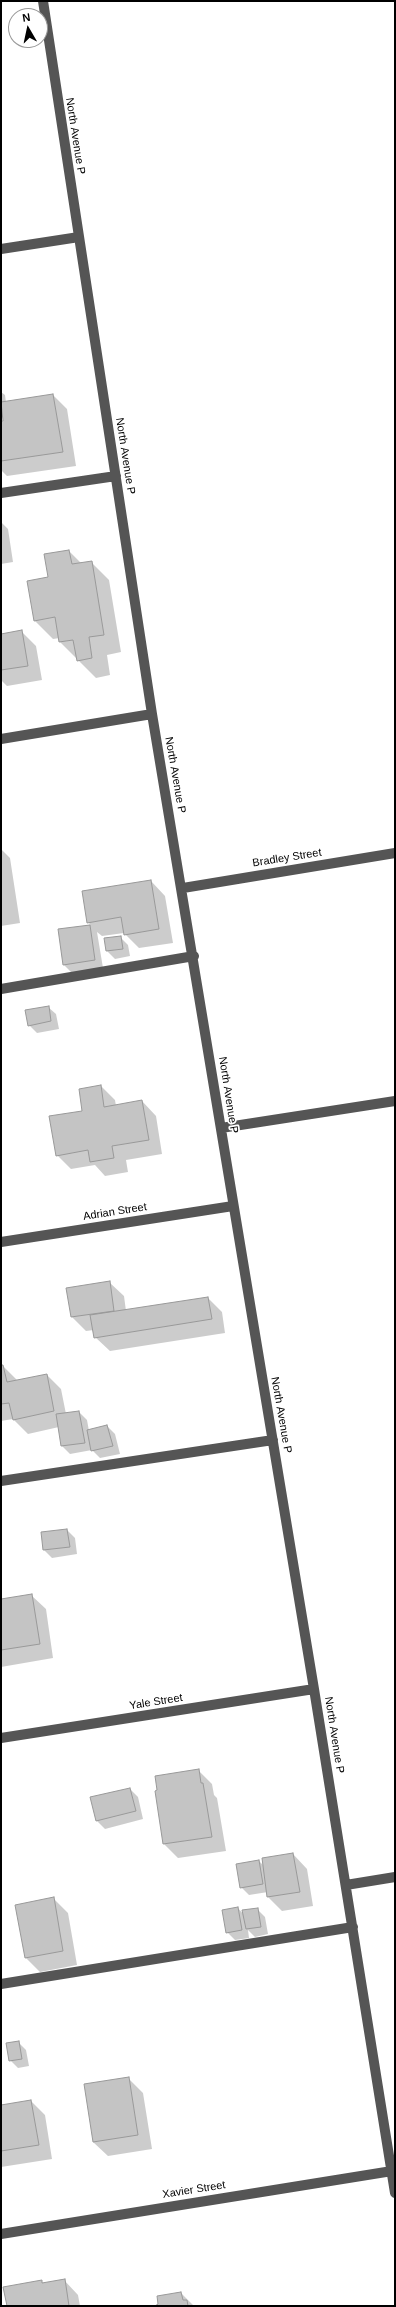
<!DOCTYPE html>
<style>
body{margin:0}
#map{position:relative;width:396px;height:2307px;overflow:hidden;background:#fff;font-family:Helvetica,sans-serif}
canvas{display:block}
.frame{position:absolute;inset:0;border:2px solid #000;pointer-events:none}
.north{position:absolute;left:8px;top:8px;width:40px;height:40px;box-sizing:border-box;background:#fff;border:1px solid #999;border-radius:50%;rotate:351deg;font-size:11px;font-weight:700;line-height:16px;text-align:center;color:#000}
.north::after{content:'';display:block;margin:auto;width:14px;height:18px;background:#000;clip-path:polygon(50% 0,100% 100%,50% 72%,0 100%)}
</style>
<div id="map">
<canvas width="396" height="2307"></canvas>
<div class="frame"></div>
<div class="north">N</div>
</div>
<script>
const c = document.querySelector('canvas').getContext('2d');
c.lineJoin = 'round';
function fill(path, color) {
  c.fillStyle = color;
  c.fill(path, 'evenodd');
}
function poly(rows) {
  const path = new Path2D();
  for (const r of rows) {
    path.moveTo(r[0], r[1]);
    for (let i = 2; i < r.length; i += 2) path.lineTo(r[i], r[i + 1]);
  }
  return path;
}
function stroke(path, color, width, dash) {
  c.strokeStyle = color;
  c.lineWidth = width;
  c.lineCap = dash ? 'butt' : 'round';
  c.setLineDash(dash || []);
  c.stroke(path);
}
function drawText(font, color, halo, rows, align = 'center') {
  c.font = font + ' Helvetica,sans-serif';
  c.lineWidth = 3.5;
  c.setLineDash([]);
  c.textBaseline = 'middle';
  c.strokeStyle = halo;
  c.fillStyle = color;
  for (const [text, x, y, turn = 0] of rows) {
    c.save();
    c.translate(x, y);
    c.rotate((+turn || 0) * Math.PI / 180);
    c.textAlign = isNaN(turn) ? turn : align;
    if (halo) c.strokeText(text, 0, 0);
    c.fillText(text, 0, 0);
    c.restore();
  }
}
fill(poly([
 [1,392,5,395,6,403,53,395,67,409,76,466,7,476,1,470,1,422,4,421,3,415,1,416],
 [1,522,8,529,13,562,1,564],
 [69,551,82,564,91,562,109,580,121,652,107,655,110,675,96,678,60,642,60,638,53,639,35,621,28,582,50,578],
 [22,632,36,646,42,680,7,686,1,680,1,635],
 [1,849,10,858,20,923,1,926],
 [151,881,165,896,173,943,139,948,124,933,102,936,97,932,103,968,72,973,64,965,59,930,91,925,88,922],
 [120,937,128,945,130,956,115,959,107,951,105,939],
 [48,1007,56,1014,59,1029,37,1033,29,1025],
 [101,1086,115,1100,116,1106,142,1101,156,1116,162,1154,126,1160,128,1172,105,1176,95,1165,71,1169,57,1155],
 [109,1282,124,1296,126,1311,208,1298,222,1312,225,1333,110,1351,95,1337,94,1330,86,1331,72,1317,67,1289],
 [1,1366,3,1366,17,1380,47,1375,61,1389,66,1414,79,1412,87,1420,89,1431,107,1426,115,1434,120,1454,100,1458,92,1450,70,1454,62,1446,59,1427,28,1434,13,1419,1,1421],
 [67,1530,75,1538,77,1554,52,1558,44,1550,42,1533],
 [31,1595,46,1609,53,1658,1,1667,1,1600],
 [198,1770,212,1784,214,1795,217,1798,226,1851,178,1858,164,1844,156,1792],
 [130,1789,138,1797,143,1819,105,1829,97,1821],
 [293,1854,307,1869,313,1906,282,1911,268,1897,268,1892,249,1895,241,1887,259,1861,264,1866],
 [53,1898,68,1913,77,1965,40,1972,26,1958],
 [238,1908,244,1915,257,1909,265,1917,268,1934,255,1937,248,1930,249,1938,235,1940,227,1932],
 [18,2042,26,2050,29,2066,18,2068,10,2060],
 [128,2078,143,2093,152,2149,108,2156,93,2142],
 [31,2101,45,2115,52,2159,1,2167,1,2106],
 [64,2280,78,2295,80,2306,8,2306,41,2281,44,2284],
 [181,2293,194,2306,156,2306,159,2305]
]), '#0003');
const building = poly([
 [53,394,63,452,1,461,1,421,3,421,1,402,53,394],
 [69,550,72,564,92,561,104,635,89,637,92,658,77,661,73,640,59,642,55,617,34,621,27,581,48,577,44,554,69,550],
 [22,630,28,666,1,670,1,634,22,630],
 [151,880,159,929,124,935,121,917,87,923,82,891,151,880],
 [90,925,95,960,63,965,58,929,90,925],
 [121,936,123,949,106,951,104,938,121,936],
 [49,1006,51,1021,28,1026,25,1010,49,1006],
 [101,1085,104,1107,142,1100,149,1140,112,1146,114,1158,90,1162,88,1150,56,1156,49,1116,82,1111,79,1089,101,1085],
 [110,1281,114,1311,71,1317,66,1288,110,1281],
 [208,1297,212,1319,94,1338,90,1315,208,1297],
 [1,1365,3,1365,7,1382,47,1374,54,1411,13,1420,9,1403,1,1404,1,1365],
 [79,1411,85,1443,61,1446,56,1414,79,1411],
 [107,1425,113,1446,91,1451,87,1430,107,1425],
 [67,1529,70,1547,43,1550,41,1532,67,1529],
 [32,1594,40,1644,1,1650,1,1599,32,1594],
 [199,1769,201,1783,203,1783,212,1837,163,1844,155,1791,157,1790,155,1776,199,1769],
 [130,1788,136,1811,96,1821,90,1797,130,1788],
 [293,1853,300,1892,267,1897,262,1858,293,1853],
 [259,1860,263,1884,240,1888,236,1864,259,1860],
 [54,1897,63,1951,25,1958,15,1905,54,1897],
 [238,1907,242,1930,226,1933,222,1910,238,1907],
 [258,1908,261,1927,246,1929,242,1910,258,1908],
 [19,2041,22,2059,9,2061,6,2043,19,2041],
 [129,2077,138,2135,93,2142,84,2084,129,2077],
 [31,2100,39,2145,1,2151,1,2105,31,2100],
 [65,2279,69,2306,7,2306,3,2287,42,2280,42,2283,65,2279],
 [181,2292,183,2300,187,2300,188,2306,155,2306,158,2304,157,2296,181,2292]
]);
fill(building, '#c4c4c4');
stroke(building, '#999', 1);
stroke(poly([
 [43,1,152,714,314,1689,395,2193],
 [1,249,79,237],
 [1,493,116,476],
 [1,739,152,714],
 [183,888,395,853],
 [1,989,194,956],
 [221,1128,395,1101],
 [1,1242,233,1206],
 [1,1481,273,1440],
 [1,1738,314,1689],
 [346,1885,395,1877],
 [1,1984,353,1927],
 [1,2234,392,2171]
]), '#555', 10);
drawText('11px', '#000', '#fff', [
 ["North Avenue P",75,136,81],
 ["North Avenue P",125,456,81],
 ["North Avenue P",175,775,80],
 ["Bradley Street",287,858,-9],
 ["North Avenue P",228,1095,81],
 ["Adrian Street",115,1212,-9],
 ["North Avenue P",281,1415,80],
 ["Yale Street",156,1702,-9],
 ["North Avenue P",334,1735,81],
 ["Xavier Street",194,2190,-9]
]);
</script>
